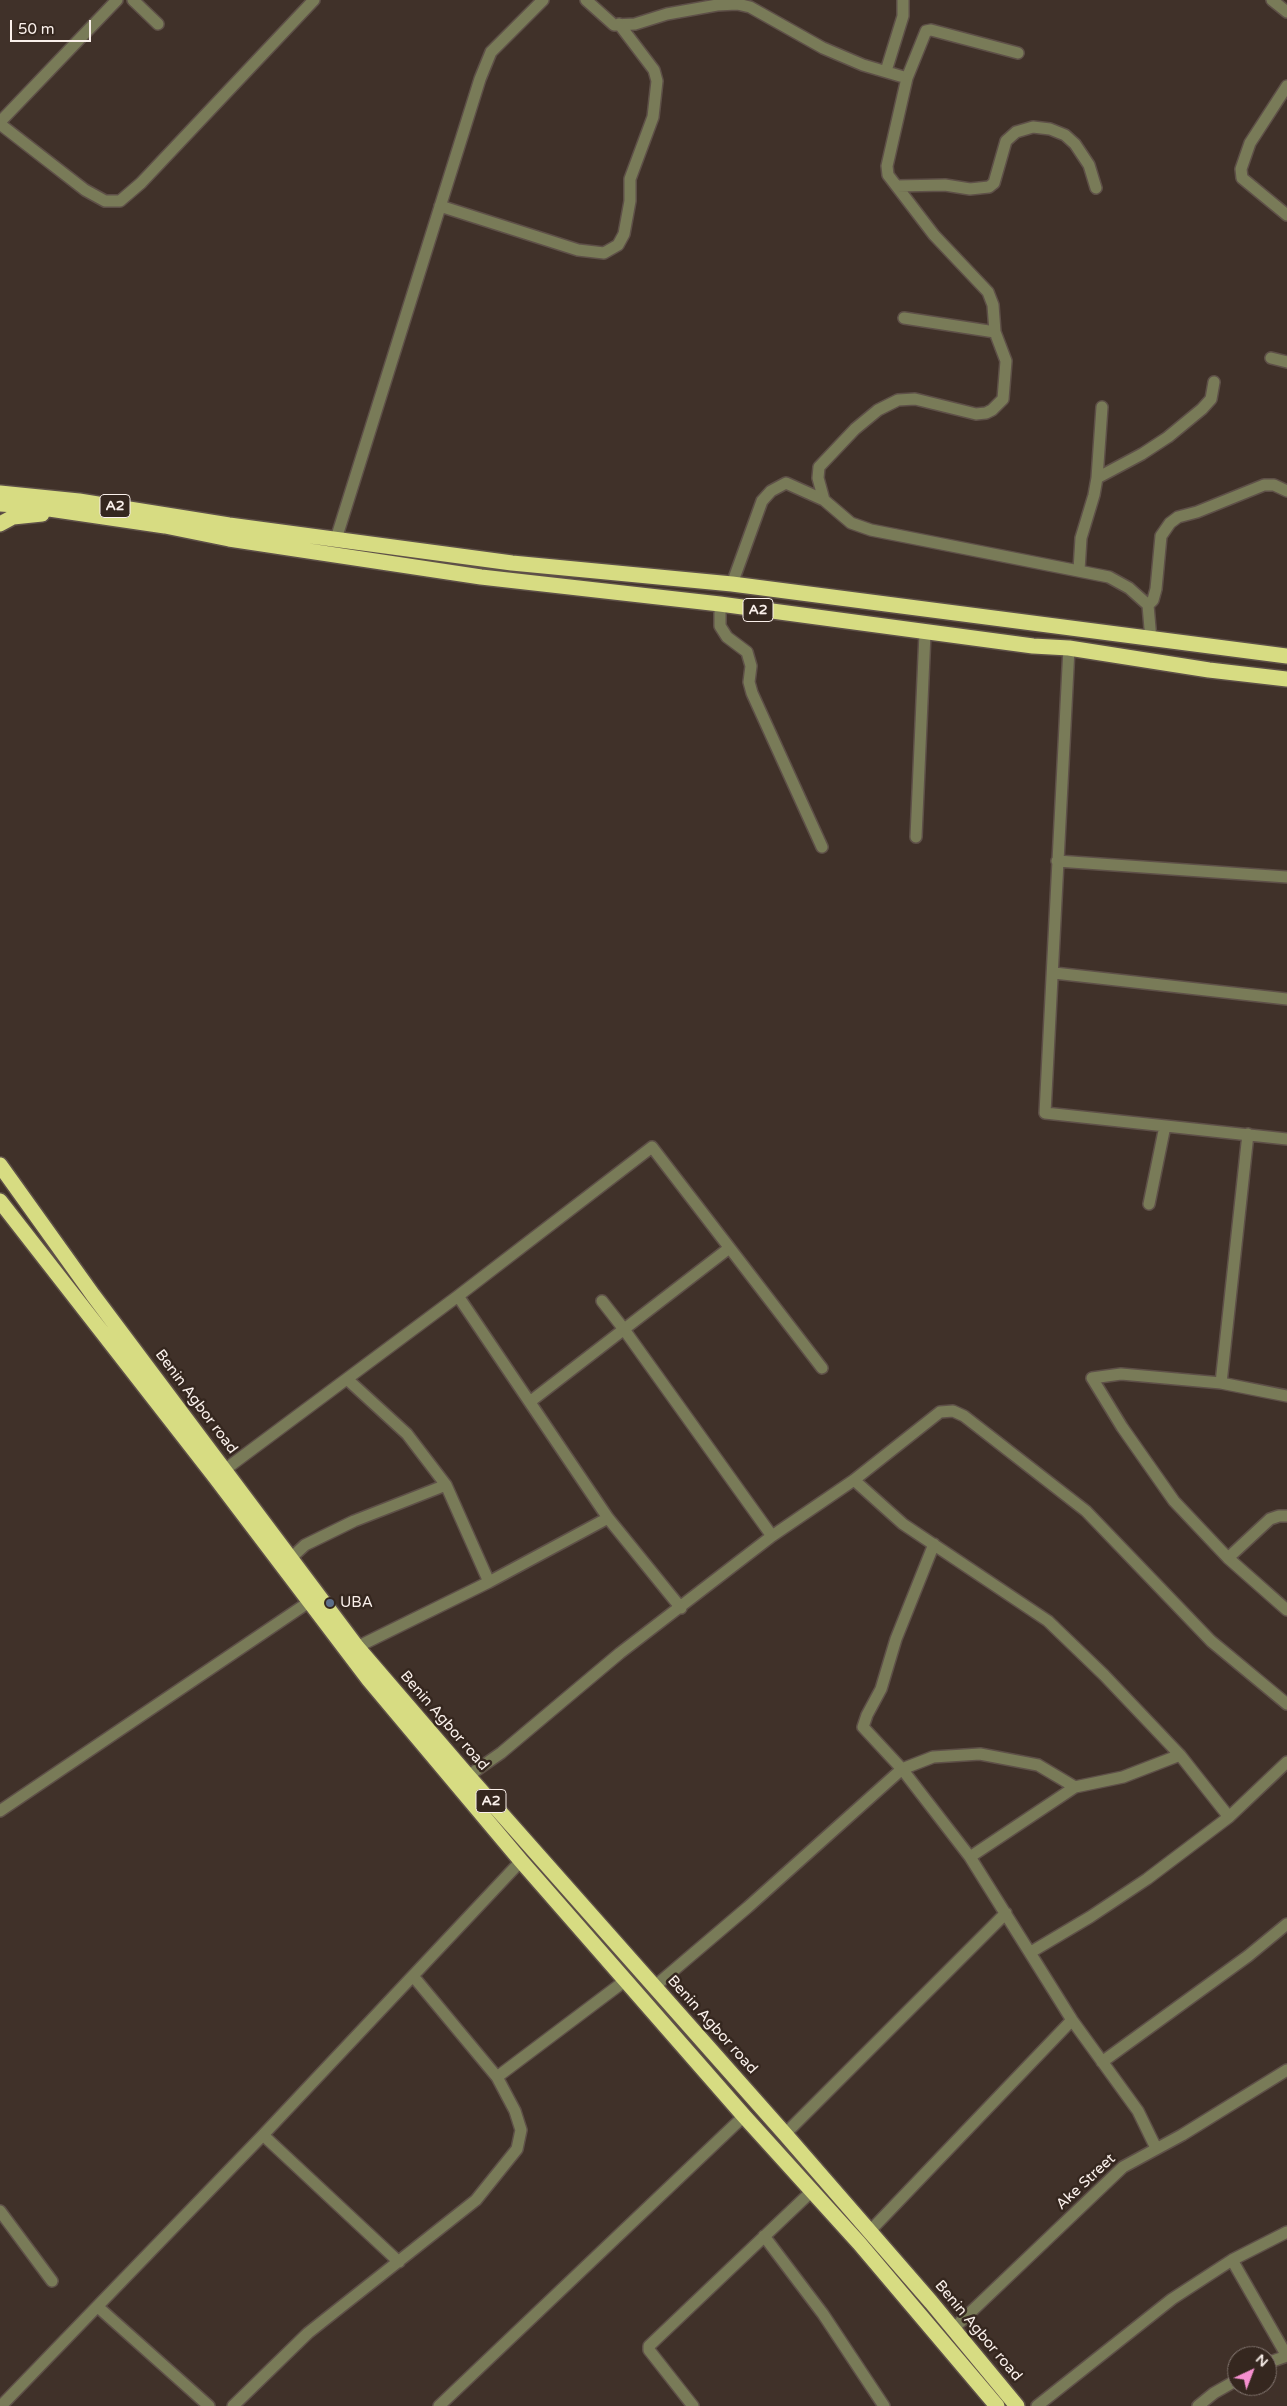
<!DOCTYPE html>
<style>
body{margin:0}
#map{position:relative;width:1287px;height:2406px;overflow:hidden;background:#403129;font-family:"Varela Round",sans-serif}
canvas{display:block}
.north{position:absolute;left:1227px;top:2346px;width:50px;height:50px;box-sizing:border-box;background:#35271f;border:1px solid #847771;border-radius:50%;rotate:43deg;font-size:14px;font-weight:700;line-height:20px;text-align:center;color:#faf0eb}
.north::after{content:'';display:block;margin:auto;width:18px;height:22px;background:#f690d0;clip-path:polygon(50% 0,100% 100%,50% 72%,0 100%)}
.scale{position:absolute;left:10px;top:20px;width:81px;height:22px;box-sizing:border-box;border:2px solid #faf0eb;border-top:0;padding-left:6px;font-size:15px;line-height:18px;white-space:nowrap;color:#faf0eb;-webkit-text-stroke:4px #35271f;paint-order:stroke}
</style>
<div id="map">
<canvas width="1287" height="2406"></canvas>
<div class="north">N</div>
<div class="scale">50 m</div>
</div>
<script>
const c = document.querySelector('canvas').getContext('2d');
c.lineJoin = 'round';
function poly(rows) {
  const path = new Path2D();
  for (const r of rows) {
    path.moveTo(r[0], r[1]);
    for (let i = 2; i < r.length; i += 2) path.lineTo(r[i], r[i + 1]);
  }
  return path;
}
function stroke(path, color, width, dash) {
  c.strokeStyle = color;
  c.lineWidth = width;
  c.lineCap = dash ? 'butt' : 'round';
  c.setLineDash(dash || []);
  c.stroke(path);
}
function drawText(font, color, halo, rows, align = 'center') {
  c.font = font + ' "Varela Round",sans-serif';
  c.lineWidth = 5;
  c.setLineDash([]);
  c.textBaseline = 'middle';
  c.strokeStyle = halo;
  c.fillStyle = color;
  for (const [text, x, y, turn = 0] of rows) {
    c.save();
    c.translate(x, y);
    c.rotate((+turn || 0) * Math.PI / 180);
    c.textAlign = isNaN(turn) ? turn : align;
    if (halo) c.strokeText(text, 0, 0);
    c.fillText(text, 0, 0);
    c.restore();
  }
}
const minor = poly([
 [133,0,158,24],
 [586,0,614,25,635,24,667,14,717,5,737,4,750,7,823,48,863,65,907,78],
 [1272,0,1287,12],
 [886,71,903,16,903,0],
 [1287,86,1250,143,1241,169,1242,178,1287,215],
 [0,122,117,0],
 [0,124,85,190,105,201,120,201,141,183,314,0],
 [897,186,945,185,970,189,989,187,994,183,1006,141,1016,132,1033,127,1050,129,1065,135,1075,144,1089,165,1096,188],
 [440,206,578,250,604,253,618,245,624,234,630,201,630,179,653,117,657,81,654,70,619,24],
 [995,332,993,305,988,292,934,235,888,175,887,166,907,78,926,31,931,30,1018,53],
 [1271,358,1287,362],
 [1097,478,1142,454,1168,437,1202,409,1211,399,1214,382],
 [824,500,818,478,819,467,855,429,878,410,898,400,915,399,976,414,986,413,992,410,1003,399,1006,361,995,332,904,318],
 [336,539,480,79,491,52,543,0],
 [1079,570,1081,538,1094,495,1097,478,1102,407],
 [732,584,762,501,771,491,786,483,824,500,851,523,871,530,1109,577,1129,588,1148,605,1151,640],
 [720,604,720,626,727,637,747,652,751,666,749,682,752,693,822,847],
 [1148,605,1153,600,1156,589,1161,536,1170,523,1178,517,1197,512,1264,485,1274,485,1287,491],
 [1069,648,1045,1113,1287,1139],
 [916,837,925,633],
 [1057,861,1287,877],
 [1054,973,1287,999],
 [1149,1204,1165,1126],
 [458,1296,608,1518,681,1608],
 [602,1301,623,1328,772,1536],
 [347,1379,407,1434,446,1485,489,1582],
 [1221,1383,1248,1134],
 [1287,1396,1221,1383,1121,1374,1092,1378,1122,1427,1174,1501,1228,1558,1287,1610],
 [531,1401,728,1249],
 [219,1474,458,1296,652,1147,822,1368],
 [854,1480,903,1524,1048,1621,1104,1675,1180,1755,1229,1817],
 [934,1544,896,1639,881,1689,867,1715,863,1727,902,1769,970,1857,1072,2020,1138,2111,1156,2148],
 [291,1558,305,1545,354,1521,446,1485],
 [1228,1558,1270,1519,1279,1516,1287,1516],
 [357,1647,489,1582,608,1518],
 [468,1776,501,1753,620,1653,772,1536,854,1480,940,1412,953,1411,964,1416,1086,1511,1211,1641,1287,1704],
 [0,1811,309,1602],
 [970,1857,1075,1787,1123,1777,1180,1755],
 [1031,1952,1090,1917,1147,1879,1229,1817,1287,1762],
 [654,1987,748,1907,902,1769,933,1757,980,1754,1038,1765,1075,1787],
 [1102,2062,1248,1956,1287,1924],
 [497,2077,626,1980],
 [785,2134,1006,1913],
 [263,2135,399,2262],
 [0,2211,52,2281],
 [869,2232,1072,2020],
 [764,2236,823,2314,884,2406],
 [1232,2260,1287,2356],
 [98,2307,209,2406],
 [953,2329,1123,2167,1182,2135,1287,2070],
 [1267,2363,1287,2356],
 [1,2406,263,2135,521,1861],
 [233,2406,308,2333,476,2200,517,2149,521,2130,515,2111,497,2077,413,1976],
 [439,2406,744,2116],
 [693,2406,649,2350,649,2346,812,2191],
 [1037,2406,1172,2299,1232,2260,1287,2232],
 [1198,2406,1214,2393,1237,2380]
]);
const highway = poly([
 [0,493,79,501,229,525,512,563,732,584,1287,656],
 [0,504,29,506,165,526,229,539,481,577,720,604,1033,646,1069,648,1209,670,1287,679],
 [0,524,13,517,42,514],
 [0,1165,93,1295,357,1647,468,1776,785,2134,931,2302,1017,2406],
 [0,1201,215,1477,369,1680,521,1861,744,2116,859,2243,997,2406]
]);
stroke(minor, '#5e5048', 14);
stroke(highway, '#5e5048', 18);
stroke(minor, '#797b58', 11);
stroke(highway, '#d7dc82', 15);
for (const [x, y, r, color] of [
 [330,1603,5,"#5c6f8a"]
]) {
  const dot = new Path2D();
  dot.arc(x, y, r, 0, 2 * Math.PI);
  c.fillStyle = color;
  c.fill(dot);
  stroke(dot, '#35271f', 2);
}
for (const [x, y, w] of [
 [115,506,30],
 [758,610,30],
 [491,1801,30]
]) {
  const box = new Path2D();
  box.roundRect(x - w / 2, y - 11.5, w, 23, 4);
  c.fillStyle = '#35271f';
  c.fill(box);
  stroke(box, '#faf0eb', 1);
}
drawText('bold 14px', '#faf0eb', null, [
 ["A2",115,506],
 ["A2",758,610],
 ["A2",491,1801]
]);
drawText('15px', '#faf0eb', '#35271f', [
 ["Benin Agbor road",196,1402,53],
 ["Benin Agbor road",444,1721,49],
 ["Benin Agbor road",712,2025,48],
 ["Ake Street",1086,2182,-43],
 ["Benin Agbor road",978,2331,50]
]);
drawText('15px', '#faf0eb', '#35271f', [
 ["UBA",340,1603]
], 'left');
</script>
